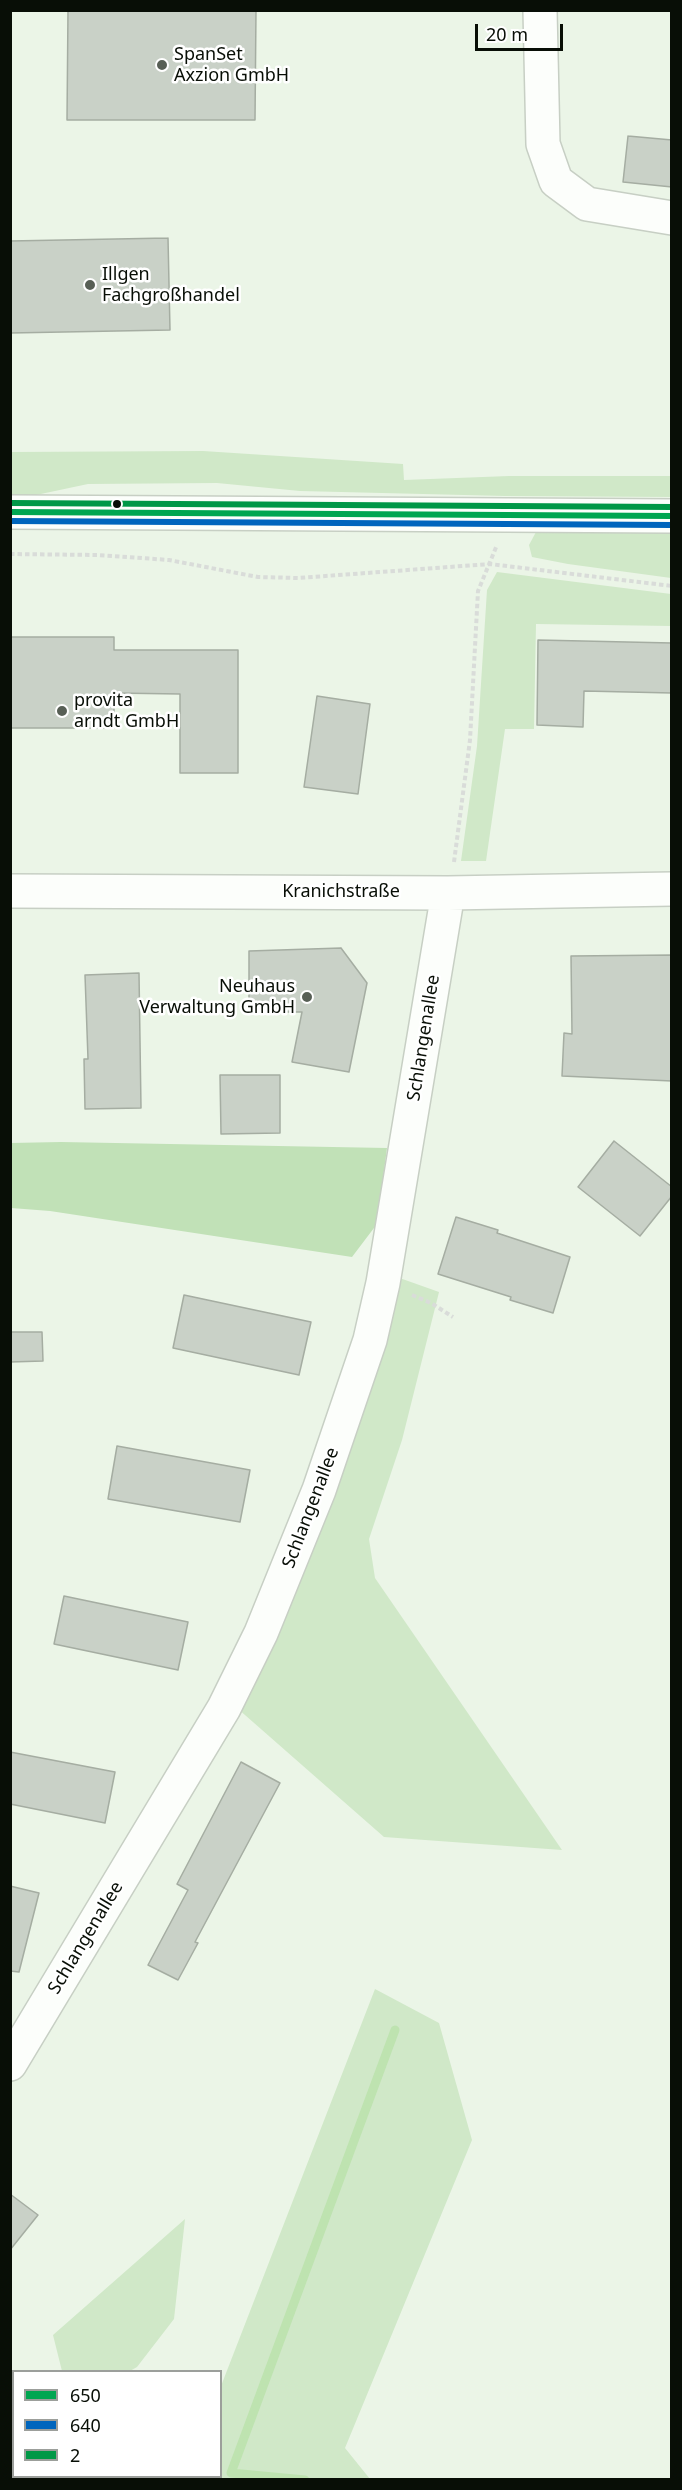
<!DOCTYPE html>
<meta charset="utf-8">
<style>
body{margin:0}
#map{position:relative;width:682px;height:2490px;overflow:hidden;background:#ebf5e7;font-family:"Noto Sans",sans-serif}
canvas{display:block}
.frame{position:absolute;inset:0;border:12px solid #080e06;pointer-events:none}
.legend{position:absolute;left:12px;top:2370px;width:210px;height:108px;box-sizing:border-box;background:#fff;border:2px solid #9c9f9b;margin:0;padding:8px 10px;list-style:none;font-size:18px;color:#080e06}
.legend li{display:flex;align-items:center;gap:12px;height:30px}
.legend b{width:30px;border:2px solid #9c9f9b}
.scale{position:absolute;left:475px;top:24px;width:88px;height:27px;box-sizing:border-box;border:3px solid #080e06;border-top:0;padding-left:8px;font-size:18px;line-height:21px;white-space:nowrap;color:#080e06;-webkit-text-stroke:4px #fff;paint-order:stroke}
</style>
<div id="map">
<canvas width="682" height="2490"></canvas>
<div class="frame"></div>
<ul class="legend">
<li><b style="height:8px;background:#00a651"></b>650</li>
<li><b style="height:8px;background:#0065bd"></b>640</li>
<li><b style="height:8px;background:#009847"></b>2</li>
</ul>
<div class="scale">20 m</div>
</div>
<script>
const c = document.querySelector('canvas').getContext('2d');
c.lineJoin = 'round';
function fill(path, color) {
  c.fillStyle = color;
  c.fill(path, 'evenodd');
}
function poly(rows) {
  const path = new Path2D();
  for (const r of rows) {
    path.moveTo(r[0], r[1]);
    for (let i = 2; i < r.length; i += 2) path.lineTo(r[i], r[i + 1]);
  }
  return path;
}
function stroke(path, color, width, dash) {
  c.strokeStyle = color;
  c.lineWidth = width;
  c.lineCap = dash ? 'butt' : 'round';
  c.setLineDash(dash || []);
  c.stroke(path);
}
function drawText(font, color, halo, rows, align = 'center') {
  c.font = font + ' "Noto Sans",sans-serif';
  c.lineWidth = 5;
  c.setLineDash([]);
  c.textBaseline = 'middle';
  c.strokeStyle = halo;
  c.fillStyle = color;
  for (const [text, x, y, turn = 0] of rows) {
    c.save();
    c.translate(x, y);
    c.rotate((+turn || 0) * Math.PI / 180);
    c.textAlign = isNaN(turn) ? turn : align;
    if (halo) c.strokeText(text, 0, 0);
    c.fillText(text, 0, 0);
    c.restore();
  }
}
fill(poly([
 [203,451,403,464,404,480,509,476,671,476,671,497,505,496,300,491,217,483,88,484,36,495,11,495,11,452],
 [536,532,671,533,671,578,568,564,532,557,529,545],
 [497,572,671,594,671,626,536,624,534,729,505,729,486,861,461,861,477,746,487,590],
 [394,1276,439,1292,402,1440,369,1539,375,1578,562,1850,384,1837,237,1708],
 [375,1989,439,2023,472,2140,345,2448,370,2479,184,2479,185,2477,220,2476,221,2386],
 [185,2219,174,2319,137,2367,130,2371,62,2371,53,2335]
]), '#d0e8c8');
fill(poly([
 [61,1142,387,1148,377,1224,352,1257,50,1211,11,1208,10,1143]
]), '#c1e1b7');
stroke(poly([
 [305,2480,231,2473,395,2030]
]), '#bee3b0', 9);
const building = poly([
 [68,10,256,10,255,120,67,120,68,10],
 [628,136,672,140,672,187,623,182,628,136],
 [168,238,170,330,10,333,10,241,168,238],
 [10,637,114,637,114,650,238,650,238,773,180,773,180,694,114,693,114,728,10,728,10,637],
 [538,640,672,643,672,693,584,691,583,727,537,725,538,640],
 [317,696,370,704,358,794,304,787,317,696],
 [341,948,367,983,349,1072,292,1062,302,1012,249,1012,249,951,341,948],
 [672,955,672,1081,562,1076,564,1033,572,1034,571,956,672,955],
 [139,973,141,1108,85,1109,84,1059,88,1059,85,975,139,973],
 [220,1075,280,1075,280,1133,221,1134,220,1075],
 [614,1141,672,1187,672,1196,640,1236,578,1187,614,1141],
 [456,1217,498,1230,497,1233,570,1257,553,1313,510,1300,511,1297,438,1274,456,1217],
 [184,1295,311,1322,299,1375,173,1348,184,1295],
 [10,1332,42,1332,43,1361,10,1362,10,1332],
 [117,1446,250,1470,240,1522,108,1499,117,1446],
 [64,1596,188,1622,178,1670,54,1644,64,1596],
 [10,1752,115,1772,105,1823,10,1804,10,1752],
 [241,1762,280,1783,195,1942,198,1943,178,1980,148,1965,188,1890,177,1884,241,1762],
 [10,1886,39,1893,19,1972,10,1971,10,1886],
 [10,2194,38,2215,10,2250,10,2194]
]);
fill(building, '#c9d1c7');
stroke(building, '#a5ada2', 1.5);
const minor = poly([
 [540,10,543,144,556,181,587,204,672,218],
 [10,891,448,893,672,889],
 [10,2064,224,1708,261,1633,319,1490,370,1340,383,1283,448,893]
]);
const major = poly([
 [10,512,672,516]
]);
stroke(minor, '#c7cfc4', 36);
stroke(major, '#c7cfc4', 36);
stroke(poly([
 [10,554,98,555,169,560,258,577,298,578,490,564,672,586],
 [454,862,470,740,478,591,497,545],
 [412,1295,431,1303,453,1317]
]), '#d9dcd9', 4, [4.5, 3]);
stroke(minor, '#fcfefb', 33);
stroke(major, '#fcfefb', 33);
stroke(poly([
 [10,512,672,516]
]), '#00a651', 6);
stroke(poly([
 [10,521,672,525]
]), '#0065bd', 6);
stroke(poly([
 [10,503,672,507]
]), '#009847', 6);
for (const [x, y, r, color] of [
 [162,65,6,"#575f55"],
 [90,285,6,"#575f55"],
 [117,504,5,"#080e06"],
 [62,711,6,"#575f55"],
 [307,997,6,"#575f55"]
]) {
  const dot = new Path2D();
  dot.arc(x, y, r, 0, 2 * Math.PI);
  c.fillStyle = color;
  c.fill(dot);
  stroke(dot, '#fff', 2);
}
drawText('18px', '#080e06', '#fff', [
 ["SpanSet",174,55],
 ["Axzion GmbH",174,76],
 ["Illgen",102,275],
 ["Fachgroßhandel",102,296],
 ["provita",74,701],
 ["arndt GmbH",74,722],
 ["Neuhaus",295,987,"right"],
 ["Verwaltung GmbH",295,1008,"right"]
], 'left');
drawText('18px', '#080e06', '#fff', [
 ["Kranichstraße",341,892],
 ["Schlangenallee",424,1038,-81],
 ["Schlangenallee",311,1508,-69],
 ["Schlangenallee",86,1938,-59]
]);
</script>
